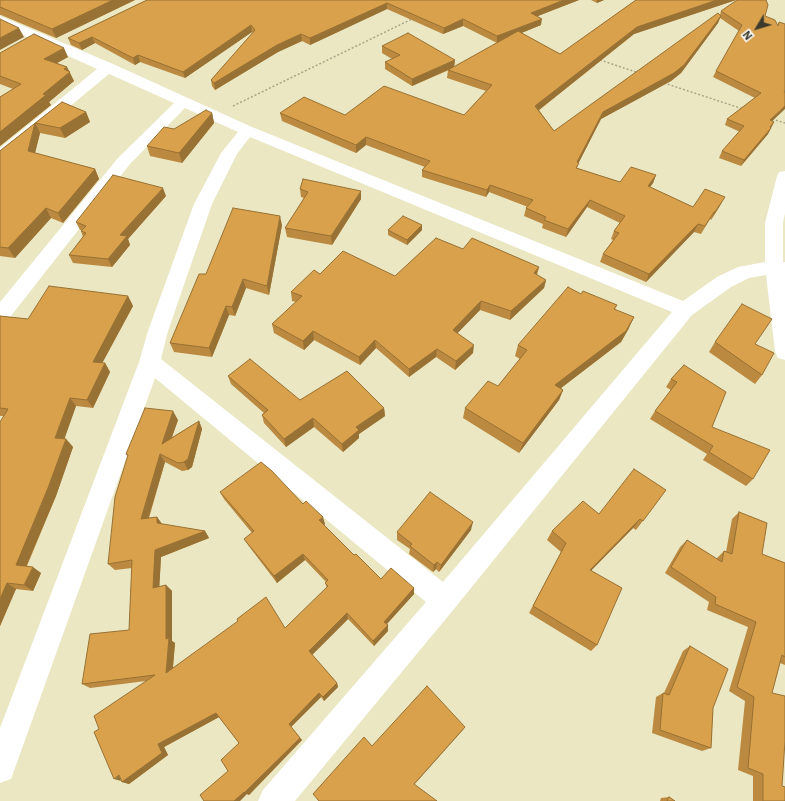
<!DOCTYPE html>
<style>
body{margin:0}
#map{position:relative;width:785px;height:801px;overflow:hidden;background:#eae7c2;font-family:"IBM Plex Sans",sans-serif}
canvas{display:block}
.north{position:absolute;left:737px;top:8px;width:40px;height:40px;-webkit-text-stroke:3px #fff;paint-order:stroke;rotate:232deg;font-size:11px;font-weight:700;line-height:16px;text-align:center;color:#3c3a2c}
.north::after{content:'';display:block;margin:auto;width:14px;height:18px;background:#3c3a2c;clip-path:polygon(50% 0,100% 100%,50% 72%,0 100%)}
</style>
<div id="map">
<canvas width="785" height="801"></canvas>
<div class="north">N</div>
</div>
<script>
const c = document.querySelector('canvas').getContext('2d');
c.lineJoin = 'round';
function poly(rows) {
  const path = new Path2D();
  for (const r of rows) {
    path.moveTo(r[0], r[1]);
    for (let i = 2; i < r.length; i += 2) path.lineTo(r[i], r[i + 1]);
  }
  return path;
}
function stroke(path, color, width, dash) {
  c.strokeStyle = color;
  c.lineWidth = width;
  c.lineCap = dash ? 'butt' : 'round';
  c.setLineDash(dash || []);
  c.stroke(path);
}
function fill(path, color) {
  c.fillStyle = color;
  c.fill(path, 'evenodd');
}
stroke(poly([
 [600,60,639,73],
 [664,83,743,109],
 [233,106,412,19],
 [772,119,785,123]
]), '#a8a589', 1.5, [2, 2]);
fill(poly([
 [0,16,113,64,252,127,683,301,717,277,738,267,765,262,765,223,777,176,779,172,785,171,785,213,783,223,783,262,785,262,785,360,778,358,775,352,766,275,749,278,731,287,692,315,454,609,295,801,258,801,263,790,426,602,155,378,15,768,11,779,0,783,0,728,139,362,148,331,194,204,221,153,238,132,185,108,130,164,7,321,0,323,0,302,118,158,174,103,109,74,6,159,0,161,0,148,97,69,0,25,0,16],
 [250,137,672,312,443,582,161,359,168,331,212,204,237,154,250,137]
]), '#fff');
fill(poly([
 [0,0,135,0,56,38,1,15,0,15],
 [147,0,579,0,538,16,541,25,521,33,560,54,636,0,736,0,634,34,539,110,554,131,720,15,721,11,765,16,772,121,774,122,768,134,741,166,719,158,722,151,740,132,725,125,727,119,755,98,713,77,716,71,739,31,720,18,718,23,681,73,671,81,601,119,579,162,577,168,620,182,656,175,653,183,650,187,693,207,721,204,711,220,710,219,701,234,694,232,646,282,600,262,603,254,613,240,611,239,614,231,620,223,587,207,566,237,542,228,543,224,524,216,526,208,528,207,489,192,486,197,422,177,422,170,425,167,366,145,356,153,282,121,280,113,345,115,464,115,486,91,447,78,448,70,449,70,412,86,385,69,385,62,392,59,382,53,382,46,455,60,454,67,499,42,497,43,463,26,443,34,387,9,310,45,302,41,278,52,215,90,212,86,211,80,253,33,252,32,185,78,140,62,135,65,95,43,82,50,71,45,68,38],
 [591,0,604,0,597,3],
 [0,53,68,57,57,63,67,67,74,81,49,102,51,105,0,146,0,97,13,89,0,84],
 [62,102,86,112,90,122,65,138,40,133,35,153,95,169,99,179,63,223,51,218,15,258,0,256,0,151,1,150],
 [212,113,214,123,182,163,150,156,147,146],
 [300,189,361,199,332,245,287,237,285,228,304,198,301,197],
 [166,196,128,239,130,245,112,267,73,263,69,255,83,237,81,231,81,230,80,230,76,222],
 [282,225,269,295,246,288,235,316,229,315,212,357,174,352,170,343],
 [388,230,422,230,407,245,388,235],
 [463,249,539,267,537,275,546,280,544,288,510,320,480,310,457,333,473,353,455,370,436,357,409,377,376,348,360,365,314,340,304,350,274,333,272,324,296,302,292,301,291,292,320,274,395,276],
 [581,294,617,305,615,309,629,328,621,342,561,388,563,390,559,400,519,453,463,418,465,408,498,386,520,359,515,356,518,345],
 [128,296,133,306,102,363,105,363,110,372,93,408,76,406,64,438,66,439,73,447,56,496,27,566,41,573,33,591,16,589,0,626,0,422,4,416,0,416,0,316,28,319],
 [715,342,755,344,762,375,755,384,709,352],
 [684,365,712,427,753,479,746,486,703,460,707,454,650,419,655,411,671,390,666,387,671,379],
 [228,376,300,400,384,408,385,416,359,434,359,438,343,452,314,427,286,447,264,423,262,415,264,413,231,384],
 [178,420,171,438,199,421,202,429,192,467,188,470,182,471,165,462,149,518,157,517,162,524,205,531,209,538,161,557,159,587,166,585,172,591,172,641,175,643,173,668,285,628,327,588,325,583,326,582,305,560,277,583,248,545,244,539,252,533,224,499,220,492,303,504,325,524,324,525,354,555,381,579,414,588,414,594,387,624,388,631,374,646,348,619,312,655,337,683,338,687,324,701,321,697,291,727,302,740,249,795,247,794,228,771,239,743,219,717,164,747,168,755,129,784,122,782,99,729,146,681,90,688,82,684,129,630,132,568,115,570,108,564,128,457,126,454],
 [666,490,636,530,633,528,591,570,597,645,591,651,529,613,561,552,547,540,552,531],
 [739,512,762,554,785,563,785,665,780,663,772,693,782,786,785,801,753,801,753,776,738,770,745,701,729,691,748,627,707,610,709,602,665,573,680,547,687,540,717,559,717,558,724,551,726,552,732,519],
 [471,530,439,572,436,569,433,572,409,554,410,549,397,540,397,532],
 [690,646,713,708,711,748,702,751,652,733,656,697,663,693,664,693,683,651],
 [669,797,675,801,660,801,661,798]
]), '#bb8a40');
fill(poly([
 [113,0,135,0,56,38,52,29],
 [564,0,579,0,530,19,531,13],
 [597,0,604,0,597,3],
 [717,0,736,0,634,34,534,114,535,106,637,27],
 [387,3,387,9,310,45,310,38],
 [721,16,718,23,681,73,671,81,601,119,575,170,577,162,603,112],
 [463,19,463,26,443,34,444,28],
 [542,19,541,25,497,43,497,36],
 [251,25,252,32,185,78,183,72],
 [19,28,24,37,0,50,0,38],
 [301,34,302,41,278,52,215,90,214,83,277,45],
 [92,37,95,43,82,50,79,43],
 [64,48,68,57,48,68,44,59],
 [138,55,140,62,135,65,133,58],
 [455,60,454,67,412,86,412,79],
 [67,67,74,81,49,102,51,105,0,146,0,132,43,94,64,69],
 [785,106,785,109,767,126,770,120],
 [86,112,90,122,65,138,60,128],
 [212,113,214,123,182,163,179,153],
 [774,122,768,134,741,166,744,160],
 [35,123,40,133,33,161,28,151],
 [366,137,366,145,356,153,356,145],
 [95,169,99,179,63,223,58,213],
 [656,175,653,183,645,194,648,186],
 [490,185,489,192,486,197,487,190],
 [163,188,166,196,128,239,130,245,112,267,108,259,120,235],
 [361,191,361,199,332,245,331,236],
 [725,197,721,204,711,220,715,212],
 [590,200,587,207,566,237,568,229],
 [46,208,51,218,15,258,8,248],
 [280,216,282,225,269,295,267,286],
 [698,224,694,232,646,282,649,274],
 [422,225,422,230,407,245,407,240],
 [539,267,536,275,534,273],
 [243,279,246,288,235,316,232,307],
 [546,280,544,288,510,320,511,311],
 [128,296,133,306,98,371,93,362],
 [481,301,480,310,452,339,453,330],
 [226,306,229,315,212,357,209,348],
 [634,317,629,328,621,342,552,395,555,385],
 [313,331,314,340,304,350,303,341],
 [375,340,376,348,360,365,359,357],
 [474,345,473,353,455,370,456,361],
 [437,349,436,357,409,377,409,369],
 [105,363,110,372,93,408,87,400],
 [563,390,559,400,519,453,523,443],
 [70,398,76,406,62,446,55,438],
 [384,408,385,416,359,434,359,438,343,452,342,444,356,427],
 [173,411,178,420,167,452,162,444],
 [313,418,314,427,286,447,284,439],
 [199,421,202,429,192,467,188,470,184,462],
 [66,439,73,447,56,496,24,571,16,565],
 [160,454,165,462,146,526,141,519],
 [157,517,162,524,157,523],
 [323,517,325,524,321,528,319,520],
 [640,519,633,528,584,578,590,570],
 [473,522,471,530,439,572,441,565],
 [205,531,209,538,161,557,159,594,153,588,155,550],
 [303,554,305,560,277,583,274,576],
 [437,562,436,569,433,572,434,565],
 [33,567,41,573,33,591,24,585],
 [7,583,16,589,0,626,0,599],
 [166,585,172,591,172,641,175,643,172,677,166,673],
 [414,588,414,594,384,627,384,622],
 [347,613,348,619,311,656,309,651],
 [388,625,388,631,374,646,373,641],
 [337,683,338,687,324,701,323,697],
 [319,693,321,697,291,727,289,724],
 [216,713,221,716,164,747,168,755,129,784,122,782,158,744],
 [465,727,462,731,413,786,414,784],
 [300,738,302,740,249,795,247,794,240,801,234,801],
 [119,775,121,781,114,779]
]), '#987134');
const building = poly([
 [0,0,113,0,52,29,0,7,0,0],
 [147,0,564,0,531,13,542,19,497,36,463,19,444,28,387,3,310,38,301,34,277,45,214,83,211,80,255,30,251,25,183,72,138,55,133,58,92,37,79,43,68,38,147,0],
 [636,0,717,0,637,27,535,106,554,131,718,13,721,16,684,65,674,73,603,112,577,162,579,163,576,168,620,182,631,167,656,175,648,186,693,207,705,189,725,197,715,212,714,212,705,226,698,224,649,274,603,254,619,233,614,231,625,216,590,200,568,229,544,220,546,217,526,208,533,200,490,185,487,190,422,170,430,161,366,137,356,145,280,113,304,97,345,115,384,86,464,115,492,85,448,70,518,31,560,54,636,0],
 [737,0,766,0,768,5,765,16,775,20,778,26,779,22,785,24,785,90,784,92,785,92,785,106,770,120,774,122,770,127,771,128,744,160,722,151,744,126,727,119,761,93,716,71,742,25,721,11,737,0],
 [0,19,19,28,0,38,0,19],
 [408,33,455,60,412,79,385,62,400,55,382,46,408,33],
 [34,34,64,48,44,59,67,67,64,69,70,72,43,94,46,95,0,132,0,97,21,84,0,76,0,53,34,34],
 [62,102,86,112,60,128,35,123,28,151,95,169,58,213,46,208,8,248,0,247,0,151,1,150,62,102],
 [206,110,212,113,179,153,147,146,164,127,174,129,206,110],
 [113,175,163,188,120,235,127,236,108,259,69,255,86,233,81,231,86,226,76,222,113,175],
 [303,179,361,191,331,236,285,228,308,192,300,189,303,179],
 [233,208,280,216,267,286,243,279,232,307,226,306,209,348,170,343,199,274,206,274,233,208],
 [403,216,422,225,407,240,388,230,403,216],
 [436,238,463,249,472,238,539,267,534,273,546,280,511,311,481,301,453,330,474,345,456,361,437,349,409,369,375,340,359,357,313,331,303,341,272,324,302,296,291,292,314,270,320,274,343,251,395,276,436,238],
 [49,286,128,296,93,362,105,363,87,400,70,398,55,438,66,439,48,488,16,565,33,567,24,585,7,583,0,599,0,422,8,409,0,408,0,316,28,319,49,286],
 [568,287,581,294,583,291,617,305,614,309,634,317,626,331,555,385,563,390,523,443,465,408,488,381,498,386,527,350,518,345,568,287],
 [742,304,772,319,755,344,774,353,762,375,715,342,742,304],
 [250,359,300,400,347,371,384,408,356,427,359,430,342,444,313,418,284,439,262,415,268,410,228,376,250,359],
 [684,365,726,392,712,427,770,450,753,479,709,452,713,446,655,411,677,382,671,379,684,365],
 [145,408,173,411,162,444,199,421,188,459,184,462,178,463,160,454,141,519,157,517,157,523,205,531,155,550,153,588,166,585,166,639,169,638,166,673,238,621,237,619,266,597,285,628,328,586,325,583,328,580,303,554,274,576,244,539,254,531,220,492,261,462,272,471,303,504,306,501,323,517,319,520,354,555,356,554,381,579,391,568,414,588,384,622,388,625,373,641,347,613,309,651,337,683,323,697,319,693,289,724,300,738,244,793,244,792,234,801,204,801,200,795,228,771,221,760,239,743,216,713,158,744,162,753,122,782,119,775,114,779,94,732,99,729,94,716,155,675,82,684,90,634,129,630,132,560,108,564,115,497,128,455,126,454,145,408],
 [634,469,666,490,643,521,640,519,590,570,622,588,597,645,533,606,566,543,552,531,583,501,599,514,634,469],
 [430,492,473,522,441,565,437,562,434,565,410,546,412,544,397,532,430,492],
 [739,512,767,523,762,554,785,563,785,657,782,655,772,693,785,696,785,741,782,786,785,787,785,801,763,801,763,774,748,768,754,697,737,687,756,622,715,604,716,597,671,567,687,540,722,562,724,551,732,554,739,512],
 [690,646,728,669,713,708,711,748,660,730,663,693,669,695,690,646],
 [427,686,465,727,414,784,437,801,319,801,313,794,364,737,372,746,427,686],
 [669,797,675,801,667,801,669,797]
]);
fill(building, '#d9a14b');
stroke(building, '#987134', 1);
</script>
